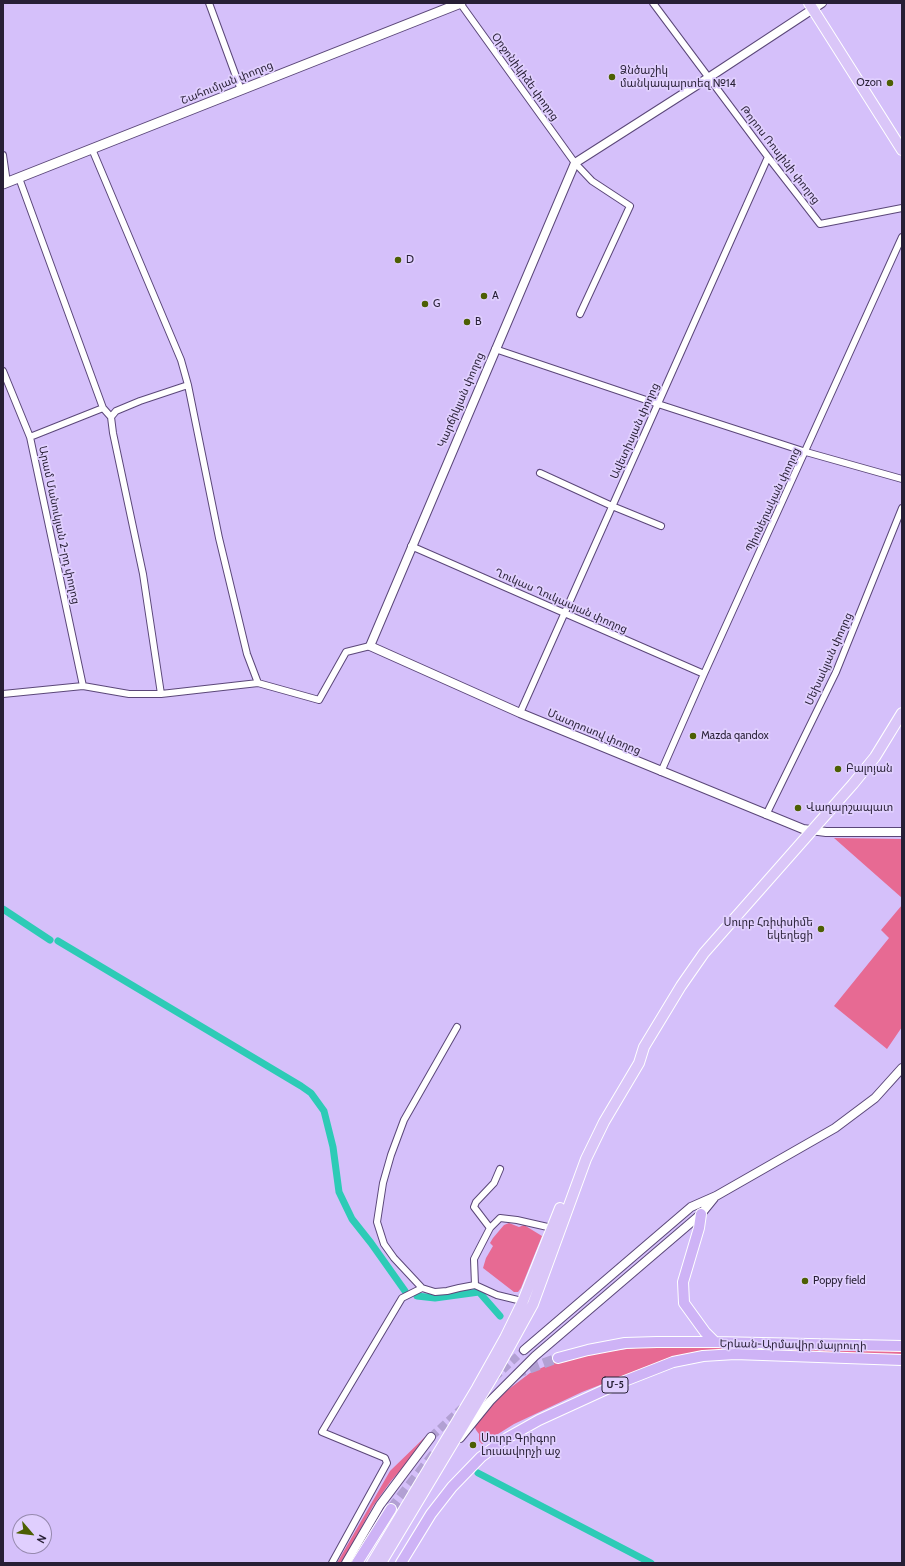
<!DOCTYPE html>
<meta charset="utf-8">
<style>
body{margin:0}
#map{position:relative;width:905px;height:1566px;overflow:hidden;background:#d5c0fa;font-family:Cabin,sans-serif}
canvas{display:block}
.frame{position:absolute;inset:0;border:4px solid #271f35;pointer-events:none}
.north{position:absolute;left:12px;top:1514px;width:40px;height:40px;box-sizing:border-box;background:#e0cffe;border:1px solid #9689ae;border-radius:50%;rotate:118deg;font-size:11px;font-weight:700;line-height:16px;text-align:center;color:#271f35}
.north::after{content:'';display:block;margin:auto;width:14px;height:18px;background:#4d5f03;clip-path:polygon(50% 0,100% 100%,50% 72%,0 100%)}
</style>
<div id="map">
<canvas width="905" height="1566"></canvas>
<div class="frame"></div>
<div class="north">N</div>
</div>
<script>
const c = document.querySelector('canvas').getContext('2d');
c.lineJoin = 'round';
function fill(path, color) {
  c.fillStyle = color;
  c.fill(path, 'evenodd');
}
function poly(rows) {
  const path = new Path2D();
  for (const r of rows) {
    path.moveTo(r[0], r[1]);
    for (let i = 2; i < r.length; i += 2) path.lineTo(r[i], r[i + 1]);
  }
  return path;
}
function stroke(path, color, width, dash) {
  c.strokeStyle = color;
  c.lineWidth = width;
  c.lineCap = dash ? 'butt' : 'round';
  c.setLineDash(dash || []);
  c.stroke(path);
}
function drawText(font, color, halo, rows, align = 'center') {
  c.font = font + ' Cabin,"Noto Sans Armenian",sans-serif';
  c.lineWidth = 3.5;
  c.setLineDash([]);
  c.textBaseline = 'middle';
  c.strokeStyle = halo;
  c.fillStyle = color;
  for (const [text, x, y, turn = 0] of rows) {
    c.save();
    c.translate(x, y);
    c.rotate((+turn || 0) * Math.PI / 180);
    c.textAlign = isNaN(turn) ? turn : align;
    if (halo) c.strokeText(text, 0, 0);
    c.fillText(text, 0, 0);
    c.restore();
  }
}
fill(poly([
 [834,838,902,839,902,898],
 [902,905,902,1027,887,1049,834,1006,889,938,881,930],
 [509,1223,519,1227,524,1225,542,1236,521,1288,518,1292,514,1292,483,1268,486,1258,493,1246,490,1243,493,1238,504,1225],
 [682,1345,902,1350,902,1354,725,1351,681,1357,641,1369,582,1392,514,1424,482,1444,479,1441,479,1434,476,1430,474,1425,501,1395,530,1373,555,1362,593,1353,636,1348],
 [425,1437,427,1440,391,1481,373,1506,342,1563,337,1563,390,1471]
]), '#e76a93');
stroke(poly([
 [3,909,50,940],
 [58,941,301,1086,311,1093,324,1111,333,1147,339,1192,352,1219,371,1243,405,1291],
 [417,1296,435,1298,479,1292,500,1316],
 [478,1473,651,1563]
]), '#2dcbb6', 7);
stroke(poly([
 [494,1378,524,1350],
 [431,1437,462,1408]
]), '#b2a0d3', 8, [8, 4]);
stroke(poly([
 [516,1375,520,1372,558,1358],
 [391,1509,434,1454]
]), '#b2a0d3', 10, [10, 5]);
const minor = poly([
 [209,3,241,90],
 [460,3,575,163,592,181,630,206,580,314],
 [653,3,768,157,820,224,902,208],
 [92,149,181,360,188,385,219,538,247,654,258,683],
 [3,155,7,183],
 [19,178,103,408,111,417,113,433,143,574,161,694],
 [495,349,658,404,806,452,902,479],
 [3,371,30,437,83,686],
 [111,417,116,411,140,401,188,385],
 [30,437,103,408],
 [540,473,612,506,661,526],
 [411,546,704,674],
 [3,694,83,686,129,694,161,694,258,683,319,700,346,652,370,646],
 [520,713,768,157],
 [661,772,704,674,902,237],
 [766,815,836,672,902,508],
 [490,1228,474,1207,476,1202,494,1183,500,1169],
 [475,1285,474,1259,490,1228,500,1218,517,1220,552,1228],
 [422,1288,394,1258,384,1244,377,1222,383,1183,391,1155,404,1120,457,1027],
 [332,1563,387,1463,385,1458,322,1432,402,1298,422,1288,435,1292,447,1291,459,1288,475,1285,497,1295,526,1302]
]);
const tertiary = poly([
 [822,3,708,78,575,163,370,646,520,713,803,829,826,832,902,832],
 [524,1350,691,1207,716,1196,835,1128,875,1098,902,1068],
 [460,1438,490,1401,535,1356,701,1214,714,1198],
 [346,1563,380,1505,431,1437]
]);
const secondary = poly([
 [3,184,461,3]
]);
const primary = poly([
 [809,3,902,150],
 [372,1563,477,1388,505,1338,523,1301,560,1208],
 [381,1563,495,1373,533,1304,586,1159,604,1122,639,1063,644,1047,681,986,704,953,853,784,875,757,902,713]
]);
const trunk = poly([
 [701,1214,699,1228,683,1282,684,1303,705,1332,715,1342],
 [558,1358,588,1350,625,1343,657,1342,715,1342,902,1346],
 [357,1563,391,1509],
 [401,1563,431,1514,452,1487,481,1457,507,1438,539,1420,622,1382,673,1362,703,1356,735,1354,902,1360]
]);
stroke(minor, '#5b4779', 8);
stroke(tertiary, '#5b4779', 10);
stroke(secondary, '#5b4779', 11);
stroke(primary, '#fff', 12);
stroke(trunk, '#fff', 12);
stroke(minor, '#fff', 6);
stroke(tertiary, '#fff', 8);
stroke(secondary, '#fff', 9);
stroke(primary, '#dac6f8', 10);
stroke(trunk, '#ceb3f6', 10);
for (const [x, y, r, color] of [
 [612,77,4,"#4d5f03"],
 [890,83,4,"#4d5f03"],
 [398,260,4,"#4d5f03"],
 [484,296,4,"#4d5f03"],
 [425,304,4,"#4d5f03"],
 [467,322,4,"#4d5f03"],
 [693,736,4,"#4d5f03"],
 [838,769,4,"#4d5f03"],
 [798,808,4,"#4d5f03"],
 [821,929,4,"#4d5f03"],
 [805,1281,4,"#4d5f03"],
 [473,1445,4,"#4d5f03"]
]) {
  const dot = new Path2D();
  dot.arc(x, y, r, 0, 2 * Math.PI);
  c.fillStyle = color;
  c.fill(dot);
  stroke(dot, '#e0cffe', 1.5);
}
for (const [x, y, w] of [
 [615,1385,26]
]) {
  const box = new Path2D();
  box.roundRect(x - w / 2, y - 8, w, 16, 3);
  c.fillStyle = '#e0cffe';
  c.fill(box);
  stroke(box, '#271f35', 1);
}
drawText('bold 10px', '#271f35', null, [
 ["Մ-5",615,1385]
]);
drawText('11px', '#271f35', '#e0cffe', [
 ["Ձնծաշիկ",620,71],
 ["մանկապարտեզ №14",620,84],
 ["Ozon",882,83,"right"],
 ["D",406,260],
 ["A",492,296],
 ["G",433,304],
 ["B",475,322],
 ["Mazda qandox",701,736],
 ["Բալոյան",846,769],
 ["Վաղարշապատ",806,808],
 ["Սուրբ Հռիփսիմե",813,923,"right"],
 ["եկեղեցի",813,936,"right"],
 ["Poppy field",813,1281],
 ["Սուրբ Գրիգոր",481,1439],
 ["Լուսավորչի աջ",481,1452]
], 'left');
drawText('11px', '#271f35', '#e0cffe', [
 ["Օրջոնիկիձե փողոց",525,77,54],
 ["Շահումյան փողոց",227,83,-22],
 ["Թորոս Ռոսլինի փողոց",780,155,52],
 ["Կարճիկյան փողոց",461,400,-67],
 ["Ավետիսյան փողոց",635,431,-66],
 ["Պիոներական փողոց",773,500,-65],
 ["Արամ Մանուկյան 2-րդ փողոց",59,525,78],
 ["Ղուկաս Ղուկասյան փողոց",561,601,24],
 ["Մեխակյան փողոց",829,659,-66],
 ["Մատրոսով փողոց",594,732,23],
 ["Երևան-Արմավիր մայրուղի",793,1345,1]
]);
</script>
